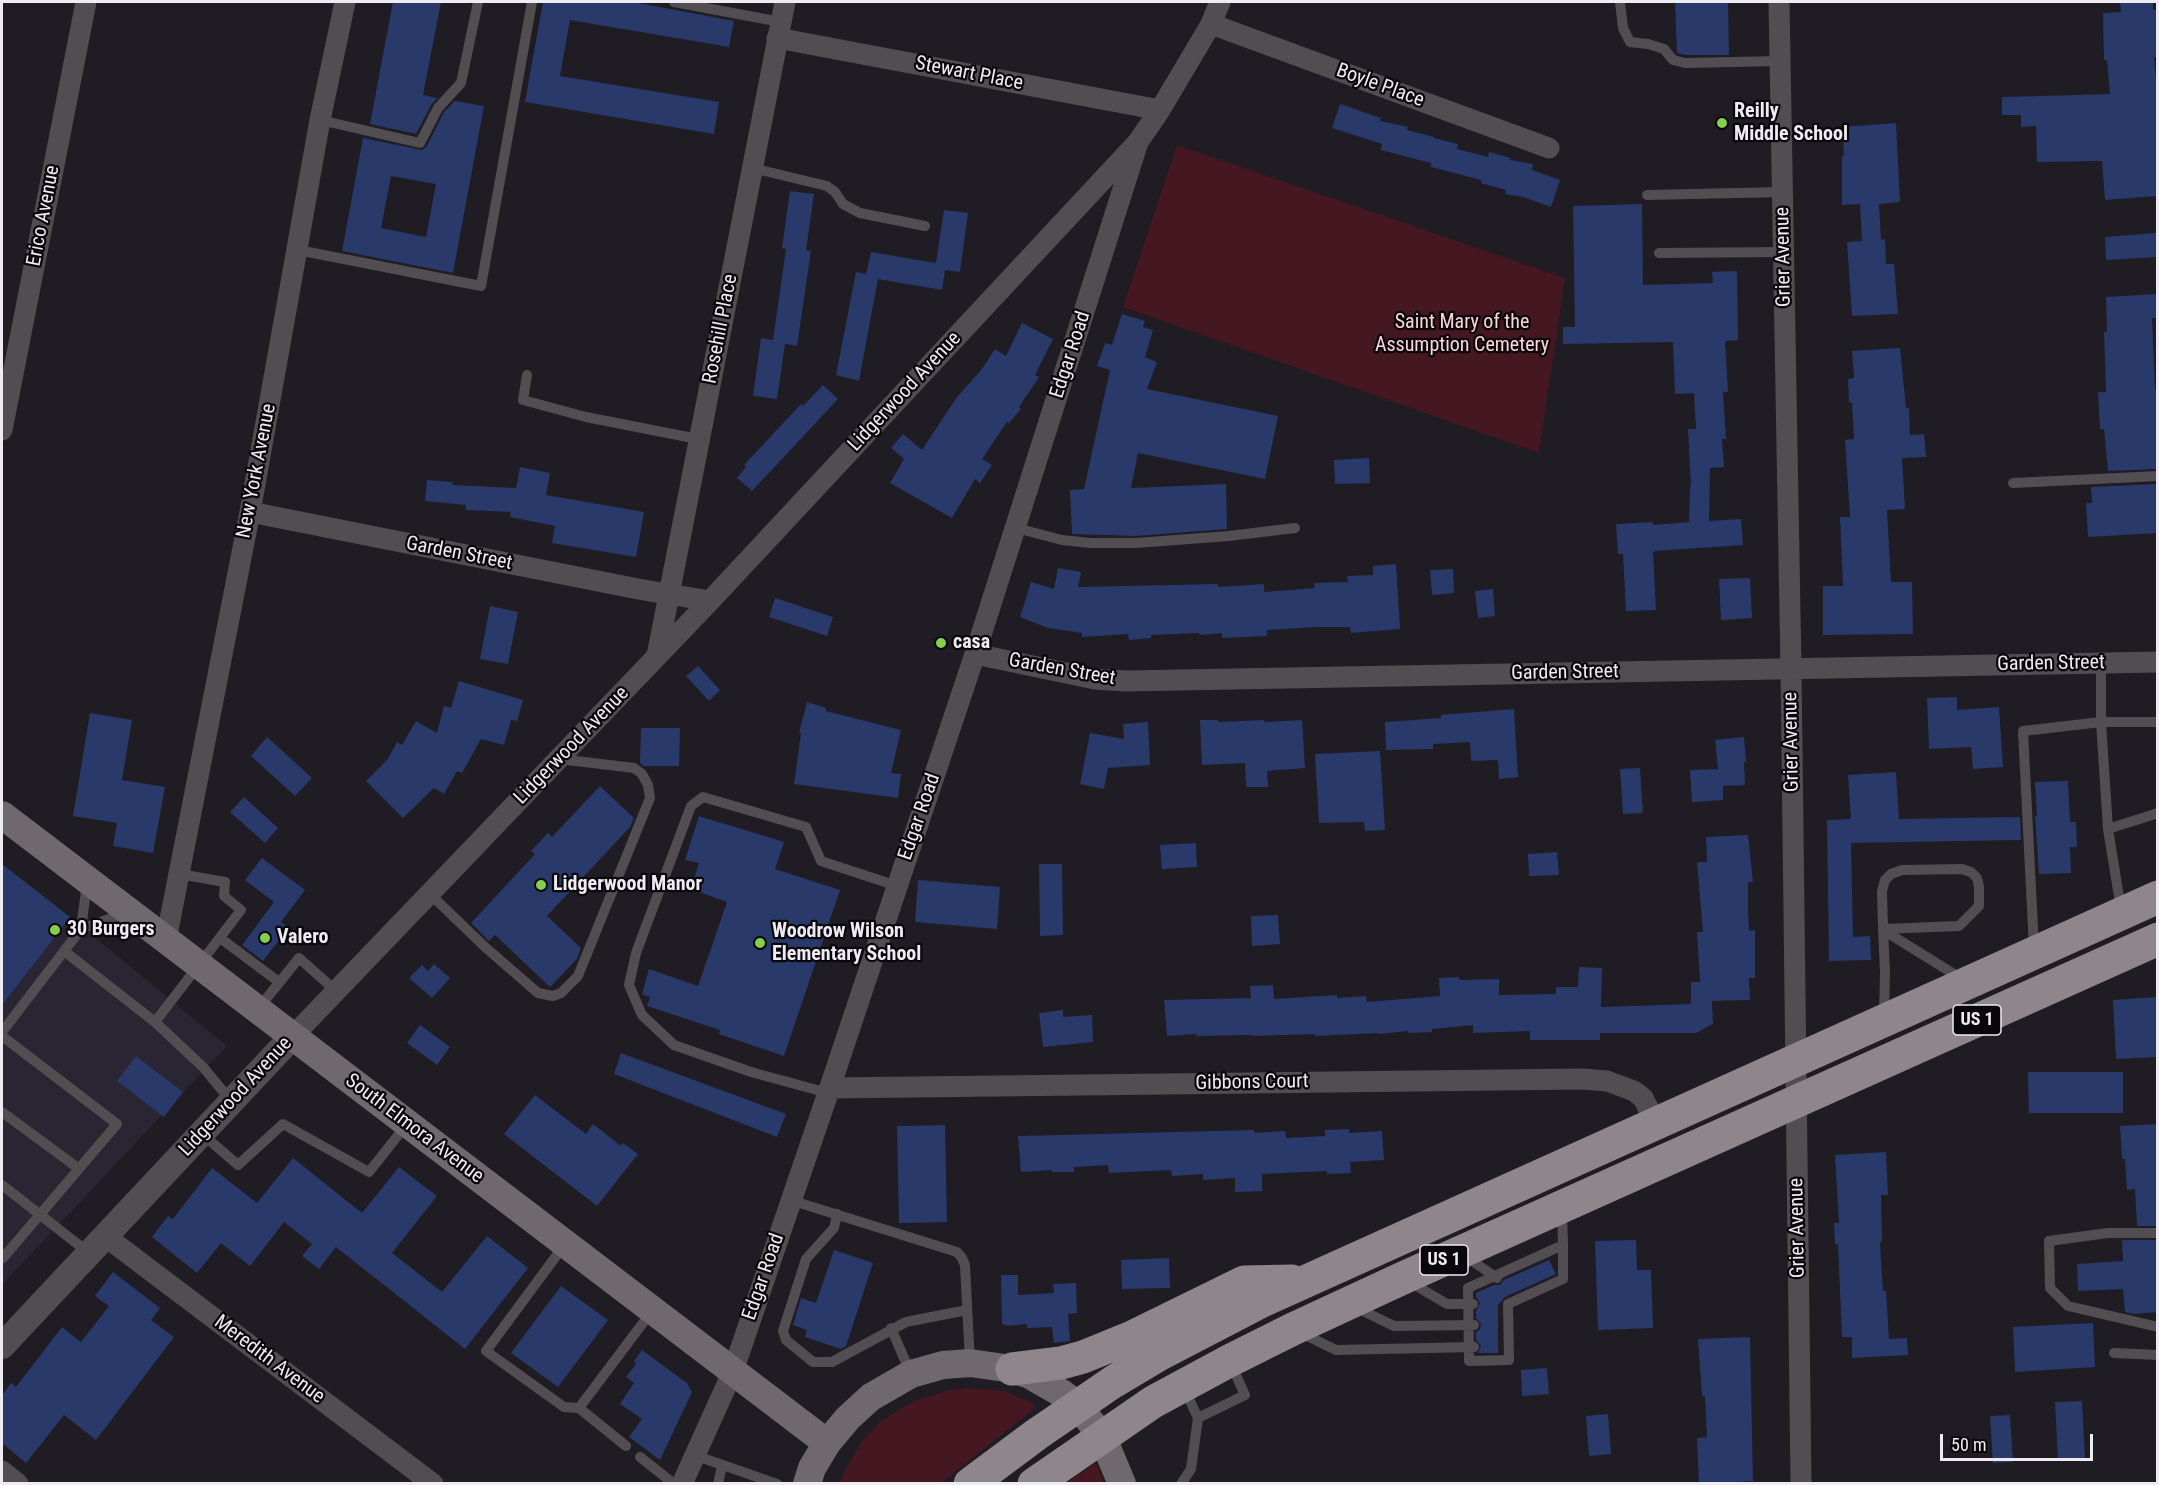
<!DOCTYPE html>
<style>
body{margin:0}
#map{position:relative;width:2159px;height:1485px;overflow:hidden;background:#1f1c24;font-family:"Roboto Condensed",sans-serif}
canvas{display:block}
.frame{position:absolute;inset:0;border:3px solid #eeecf2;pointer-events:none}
.scale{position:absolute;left:1940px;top:1434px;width:153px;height:27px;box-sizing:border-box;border:3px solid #eeecf2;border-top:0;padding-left:8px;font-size:18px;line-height:21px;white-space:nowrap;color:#eeecf2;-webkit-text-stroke:4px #09070b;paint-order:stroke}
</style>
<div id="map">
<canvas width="2159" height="1485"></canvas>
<div class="frame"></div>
<div class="scale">50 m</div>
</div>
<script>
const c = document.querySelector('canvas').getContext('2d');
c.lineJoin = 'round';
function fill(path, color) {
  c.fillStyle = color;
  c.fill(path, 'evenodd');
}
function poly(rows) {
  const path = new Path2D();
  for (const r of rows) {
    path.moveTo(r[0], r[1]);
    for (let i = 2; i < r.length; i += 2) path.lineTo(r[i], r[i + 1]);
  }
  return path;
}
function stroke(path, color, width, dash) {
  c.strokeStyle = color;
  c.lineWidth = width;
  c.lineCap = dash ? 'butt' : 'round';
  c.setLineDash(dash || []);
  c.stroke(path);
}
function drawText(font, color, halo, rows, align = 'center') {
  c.font = font + ' "Roboto Condensed",sans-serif';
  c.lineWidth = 4.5;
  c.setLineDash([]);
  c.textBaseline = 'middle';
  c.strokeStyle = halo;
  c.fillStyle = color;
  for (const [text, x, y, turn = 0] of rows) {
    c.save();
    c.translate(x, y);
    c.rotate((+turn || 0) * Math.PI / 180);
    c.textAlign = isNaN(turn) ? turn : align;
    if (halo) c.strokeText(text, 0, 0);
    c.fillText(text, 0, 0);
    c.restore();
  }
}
fill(poly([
 [2,866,70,917,227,1046,2,1285]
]), '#2a2532');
fill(poly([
 [1177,145,1565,278,1539,453,1123,307],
 [969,1388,1004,1391,1033,1403,1035,1408,941,1483,839,1483,845,1470,862,1441,881,1421,914,1401,950,1390],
 [1094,1464,1097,1465,1104,1483,1066,1483]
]), '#441721');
fill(poly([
 [393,2,441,2,423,95,437,98,431,105,416,134,370,124],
 [543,2,633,2,734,21,729,47,570,20,560,76,719,102,714,134,525,102],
 [1675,2,1728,2,1729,55,1686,55,1677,53],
 [2120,2,2153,2,2153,10,2156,10,2157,57,2154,57,2157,93,2157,196,2105,200,2102,161,2037,162,2036,126,2021,127,2021,115,2002,115,2002,97,2110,94,2107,60,2104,60,2103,13,2121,12],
 [455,101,484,106,453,273,342,251,363,138,422,150,427,146,444,112],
 [391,176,436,184,426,237,381,228],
 [1340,104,1381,118,1380,121,1408,127,1407,130,1434,137,1434,138,1458,144,1457,149,1488,157,1489,152,1511,158,1510,160,1533,164,1532,170,1560,180,1551,207,1523,197,1505,194,1506,190,1481,183,1481,180,1431,167,1431,163,1381,150,1382,144,1332,128],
 [1896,123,1900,202,1879,204,1881,240,1885,239,1886,264,1894,264,1898,314,1852,316,1847,242,1862,241,1860,204,1842,205,1842,156,1844,156,1842,127],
 [790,191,814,194,806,250,811,251,797,346,785,344,777,399,753,396,761,338,773,340,786,249,782,248],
 [1642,204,1643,285,1713,283,1712,272,1737,271,1738,340,1725,341,1728,392,1723,392,1726,439,1722,439,1724,467,1710,468,1709,521,1741,519,1743,545,1655,551,1653,552,1656,610,1626,611,1623,554,1618,554,1616,524,1653,522,1653,525,1689,522,1690,486,1691,486,1688,429,1696,429,1694,393,1675,394,1673,342,1563,344,1563,327,1575,327,1573,206],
 [944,210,968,213,960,272,945,270,942,290,878,279,859,381,836,375,856,272,866,274,871,252,936,263],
 [2157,233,2157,257,2106,260,2105,237],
 [2157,294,2157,318,2152,318,2155,390,2157,390,2157,469,2108,471,2104,429,2100,429,2098,392,2106,392,2104,332,2107,332,2106,297],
 [1122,314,1145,321,1143,327,1153,330,1145,357,1157,362,1147,389,1278,416,1265,479,1138,453,1131,488,1226,484,1227,529,1136,536,1072,534,1070,490,1084,489,1110,370,1097,366,1105,343,1112,345],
 [1022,323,1053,339,1035,375,1039,377,1019,407,1021,409,1009,423,1007,422,982,459,992,465,980,483,975,479,952,518,890,483,904,459,891,448,903,434,922,450,957,397,982,369,995,349,1006,356],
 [1900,348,1906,408,1909,408,1910,435,1924,434,1926,457,1902,458,1905,509,1887,510,1891,582,1912,582,1913,634,1823,635,1823,586,1843,586,1840,517,1850,517,1845,440,1854,439,1852,402,1849,403,1848,379,1854,378,1852,351],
 [823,385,838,399,752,491,737,478,746,467,744,465,801,404,803,406],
 [1369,458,1370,483,1335,484,1334,460],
 [520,467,550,473,546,495,644,512,636,557,552,543,555,526,510,517,511,512,466,510,466,505,425,501,427,480,453,482,452,485,516,488],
 [2157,484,2157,533,2088,537,2086,503,2092,503,2091,487],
 [1396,564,1400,629,1351,633,1350,627,1316,627,1267,630,1267,636,1222,638,1222,633,1199,635,1199,633,1151,635,1151,638,1129,640,1128,634,1082,637,1082,633,1048,628,1020,617,1031,582,1054,589,1058,568,1081,572,1078,587,1218,584,1218,587,1264,584,1264,592,1315,588,1314,583,1348,582,1347,576,1373,575,1373,566],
 [1453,569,1454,593,1432,595,1430,570],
 [1750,578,1752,618,1721,620,1719,579],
 [1493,589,1495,616,1478,618,1475,591],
 [775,598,833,617,827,636,769,617],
 [490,606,518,612,508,664,480,659],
 [698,666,720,690,709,701,686,676],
 [459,681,523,700,517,721,511,720,504,745,481,739,462,773,457,771,444,794,434,788,403,818,366,781,388,759,397,742,402,745,416,721,437,733,444,706,451,708],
 [1957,697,1957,710,1999,707,2003,767,1973,769,1971,747,1929,749,1927,698],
 [807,702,826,708,826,711,901,730,891,773,901,774,898,798,794,784,801,733,799,733],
 [1514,709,1518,777,1499,779,1498,760,1471,761,1470,742,1433,744,1433,749,1386,750,1385,722,1441,718,1441,715],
 [90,713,132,720,122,780,165,787,153,853,113,846,117,823,73,816],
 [1200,720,1218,720,1218,722,1264,720,1265,722,1302,720,1305,768,1267,771,1268,787,1246,787,1245,763,1202,765],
 [1148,722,1150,765,1108,768,1104,789,1080,784,1090,733,1124,739,1123,724],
 [641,728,680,728,679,766,644,766,640,763],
 [267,737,312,778,295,796,251,756],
 [1744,737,1746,762,1744,762,1745,785,1723,786,1723,800,1692,802,1690,770,1718,769,1715,740],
 [1380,751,1385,830,1365,831,1364,822,1319,823,1315,754],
 [1640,768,1643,813,1623,814,1620,769],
 [1896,772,1899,819,2020,817,2021,840,1851,843,1853,937,1870,936,1871,960,1829,961,1827,820,1851,819,1848,775],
 [2068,781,2070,822,2076,822,2077,847,2070,847,2071,873,2039,874,2035,816,2037,816,2035,782],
 [600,786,634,818,630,827,547,916,581,948,577,959,550,987,495,935,489,941,471,923,535,854,531,851,548,833,552,837],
 [244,797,278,828,265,843,230,812],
 [699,816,784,842,775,869,840,890,784,1056,719,1034,720,1030,647,1006,650,997,642,994,649,969,698,986,727,902,691,889,699,863,685,860],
 [1748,835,1753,882,1748,882,1748,911,1749,931,1755,930,1755,978,1749,978,1750,1000,1712,1001,1713,1024,1696,1033,1600,1033,1600,1040,1530,1040,1530,1031,1473,1033,1473,1025,1432,1029,1432,1032,1408,1033,1408,1031,1379,1034,1379,1033,1315,1036,1315,1034,1253,1036,1253,1035,1197,1036,1196,1034,1167,1036,1164,1000,1251,998,1250,986,1273,985,1274,999,1337,995,1337,998,1366,996,1367,1002,1440,996,1439,978,1459,977,1459,980,1499,979,1499,995,1556,994,1556,987,1578,987,1579,967,1602,968,1601,1007,1691,1004,1691,982,1700,982,1697,932,1703,932,1697,862,1707,862,1706,837],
 [1196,843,1197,867,1162,869,1160,845],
 [1557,852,1559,875,1529,876,1528,854],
 [262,858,305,890,281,922,289,927,263,961,242,945,274,902,245,880],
 [2,864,70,917,2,1005],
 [1039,864,1062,864,1063,935,1040,936],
 [918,880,1000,887,997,929,915,922],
 [1278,915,1280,944,1252,946,1251,916],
 [434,964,450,978,432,998,409,978,422,965,428,971],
 [2157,997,2157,1057,2116,1059,2113,1000],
 [1063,1010,1063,1017,1092,1015,1093,1042,1043,1047,1039,1013],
 [420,1025,450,1047,437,1065,407,1043],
 [621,1053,786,1114,777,1137,614,1074],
 [136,1056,183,1092,164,1117,117,1081],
 [2028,1072,2123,1072,2123,1113,2029,1113],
 [535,1095,586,1134,593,1124,621,1146,623,1143,638,1154,597,1206,504,1134],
 [2157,1124,2157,1226,2137,1226,2135,1189,2127,1190,2125,1159,2122,1159,2120,1126],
 [945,1125,947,1222,899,1223,897,1126],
 [1349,1129,1349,1133,1382,1131,1384,1160,1350,1162,1351,1173,1327,1174,1327,1171,1262,1174,1262,1191,1235,1192,1235,1178,1203,1180,1203,1174,1172,1176,1171,1170,1109,1173,1108,1165,1074,1167,1074,1172,1052,1172,1052,1170,1021,1172,1018,1136,1254,1130,1254,1133,1285,1131,1286,1138,1325,1136,1325,1130],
 [1886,1152,1888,1195,1881,1195,1882,1241,1880,1242,1883,1291,1886,1291,1889,1339,1907,1338,1908,1355,1852,1358,1852,1337,1842,1337,1838,1244,1835,1244,1834,1223,1839,1223,1835,1155],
 [293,1158,362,1213,399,1167,437,1196,392,1253,442,1292,487,1236,528,1268,465,1349,336,1247,319,1269,302,1256,312,1244,284,1222,250,1266,221,1243,197,1273,152,1237,168,1216,173,1219,212,1168,257,1203],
 [1636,1240,1637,1270,1651,1270,1653,1328,1598,1330,1595,1241],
 [2122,1240,2157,1240,2157,1312,2133,1314,2125,1312,2123,1289,2078,1291,2077,1264,2123,1261],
 [834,1250,873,1263,846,1346,841,1349,805,1337,807,1330,793,1325,801,1298,816,1303],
 [1169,1258,1170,1288,1122,1289,1121,1260],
 [1549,1260,1556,1274,1505,1297,1498,1305,1498,1353,1478,1353,1481,1346,1476,1340,1476,1332,1480,1329,1481,1324,1476,1318,1476,1311,1480,1303,1476,1297,1476,1293,1494,1285,1500,1285,1504,1280],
 [113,1272,160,1308,151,1320,174,1337,96,1440,64,1415,26,1463,2,1443,2,1395,11,1383,16,1387,62,1327,81,1342,109,1306,95,1296],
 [1001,1275,1018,1275,1018,1295,1054,1293,1053,1284,1076,1283,1077,1313,1068,1314,1070,1341,1054,1343,1052,1327,1027,1328,1027,1324,1007,1326,1002,1324],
 [561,1286,608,1320,558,1387,511,1353],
 [2093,1323,2095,1367,2015,1372,2013,1327],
 [1750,1337,1753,1481,1699,1484,1697,1438,1707,1437,1705,1396,1702,1396,1698,1339],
 [642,1350,687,1383,692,1392,660,1460,629,1437,642,1419,620,1404,634,1383,626,1377,636,1364,634,1361],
 [1547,1368,1549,1394,1522,1396,1521,1370],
 [2082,1401,2085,1459,2058,1460,2055,1402],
 [1608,1414,1611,1454,1589,1456,1586,1416],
 [2010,1415,2013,1462,1993,1463,1990,1416]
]), '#29396a');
stroke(poly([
 [674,2,781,22],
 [1620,2,1623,28,1630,42,1648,44,1664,49,1673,60,1685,63,1780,61],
 [320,120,420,143,438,108,461,83,478,2],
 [752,168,827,186,835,192,843,204,860,213,925,226],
 [1647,195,1783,192],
 [298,250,481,286,532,2],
 [1659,253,1784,252],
 [527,375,523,400,586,417,698,439],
 [2013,483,2158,476],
 [1016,528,1062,540,1090,543,1136,543,1229,536,1295,528],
 [2108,829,2158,813],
 [430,894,485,947,538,993,553,996,561,993,578,976,650,798,648,785,642,774,634,768,559,759],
 [2121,909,2108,829,2101,722,2158,722],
 [81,929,126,913],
 [1883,929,1959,926,1979,906,1979,887,1977,878,1971,872,1962,869,1902,870,1891,874,1885,880,1882,891,1883,929,1885,972,1884,1017],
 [1883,930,1962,979],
 [220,938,279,982],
 [2034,948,2023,731,2101,722,2101,663],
 [64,951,155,1022,203,1067,231,1101],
 [258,1009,299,958,336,991],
 [155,1022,241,910,224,896,225,882,179,874],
 [2,1032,81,929,87,883],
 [2,1036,117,1124,3,1258,2,1257],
 [828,1093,751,1072,674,1045,642,1015,629,985,636,953,691,806,703,797,806,827,821,861,897,886],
 [2,1112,78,1168],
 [201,1133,238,1165,283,1124,369,1172,407,1124],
 [2,1185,89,1253],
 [790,1200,957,1252,962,1258,965,1265,970,1363],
 [1562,1213,1563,1245,1563,1279,1508,1304,1509,1360,1469,1361,1468,1288,1563,1245],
 [837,1214,834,1228,806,1259,783,1331,786,1340,813,1362,832,1362,906,1322,967,1310],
 [2158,1233,2108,1233,2049,1241,2050,1288,2068,1306,2158,1327],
 [565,1244,486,1351,564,1407,579,1408],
 [1465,1256,1497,1278],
 [1408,1281,1447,1304,1473,1304],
 [1355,1307,1394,1326,1474,1325],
 [891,1328,910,1372],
 [1299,1332,1336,1350,1474,1347],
 [2114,1353,2158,1355],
 [1184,1388,1198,1418,1245,1395,1231,1364],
 [626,1446,579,1408,652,1311],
 [694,1455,777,1484],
 [640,1457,674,1484],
 [718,1484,722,1466],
 [1181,1484,1191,1469,1198,1418]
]), '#524d50', 10);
stroke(poly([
 [1779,2,1791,668,1801,1484],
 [1211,24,1549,148],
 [777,38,1160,110],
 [2,430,86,2],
 [250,512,638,589,710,601],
 [975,654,1095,679,1125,681,2158,662],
 [657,656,785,2],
 [166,940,250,512,320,120,345,2],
 [292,1037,710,601,1138,142,1160,110,1211,24,1220,2],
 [830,1088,1583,1079,1607,1081,1634,1091,1643,1098,1656,1123],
 [105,1236,433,1484],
 [2,1471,18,1484],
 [682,1484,733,1371,828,1093,975,654,1138,142]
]), '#524d50', 21);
stroke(poly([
 [2,1346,292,1037]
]), '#524d50', 26);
stroke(poly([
 [2,815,827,1443],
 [807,1484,812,1468,827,1443,848,1418,871,1397,911,1374,943,1365,970,1363,1012,1369,1030,1375,1063,1394,1077,1405,1102,1436,1122,1484]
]), '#6f686d', 28);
stroke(poly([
 [1012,1369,1061,1363,1083,1357,1132,1337,1244,1282,1292,1281],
 [970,1484,1037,1434,1113,1382,1160,1354,1260,1302,2158,897],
 [1034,1484,1153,1402,1229,1361,1293,1329,1403,1278,2158,939]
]), '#8f868c', 33);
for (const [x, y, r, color] of [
 [1722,123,6,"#87cf4a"],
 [941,643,6,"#87cf4a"],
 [541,885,6,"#87cf4a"],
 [55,930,6,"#87cf4a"],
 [265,938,6,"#87cf4a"],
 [760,943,6,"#87cf4a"]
]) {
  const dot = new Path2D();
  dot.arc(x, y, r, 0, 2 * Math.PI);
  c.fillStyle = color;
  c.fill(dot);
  stroke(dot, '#09070b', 2);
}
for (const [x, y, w] of [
 [1977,1020,48],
 [1444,1260,48]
]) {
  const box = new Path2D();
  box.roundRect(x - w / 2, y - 15, w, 30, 4.5);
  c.fillStyle = '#09070b';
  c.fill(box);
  stroke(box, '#eeecf2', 1.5);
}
drawText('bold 18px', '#eeecf2', null, [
 ["US 1",1977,1020],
 ["US 1",1444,1260]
]);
drawText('20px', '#eeecf2', '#09070b', [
 ["Stewart Place",969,74,11],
 ["Boyle Place",1380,86,20],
 ["Erico Avenue",44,216,-79],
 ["Grier Avenue",1784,257,-91],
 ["Rosehill Place",721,329,-79],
 ["Edgar Road",1071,355,-72],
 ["Lidgerwood Avenue",905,392,-47],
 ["New York Avenue",257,471,-79],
 ["Garden Street",459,554,11],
 ["Garden Street",2051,664,-1],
 ["Garden Street",1062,670,10],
 ["Garden Street",1565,673,-1],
 ["Grier Avenue",1792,742,-91],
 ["Lidgerwood Avenue",572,746,-46],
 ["Edgar Road",920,817,-71],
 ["Gibbons Court",1252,1083,-1],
 ["Lidgerwood Avenue",236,1097,-47],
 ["South Elmora Avenue",414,1129,37],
 ["Grier Avenue",1798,1228,-91],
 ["Edgar Road",764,1277,-71],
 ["Meredith Avenue",269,1360,37]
]);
drawText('bold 20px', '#eeecf2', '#09070b', [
 ["Reilly",1734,112],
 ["Middle School",1734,135],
 ["casa",953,643],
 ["Lidgerwood Manor",553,885],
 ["30 Burgers",67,930],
 ["Woodrow Wilson",772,932],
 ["Elementary School",772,955],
 ["Valero",277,938]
], 'left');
drawText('20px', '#fdd4d9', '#09070b', [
 ["Saint Mary of the",1462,323],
 ["Assumption Cemetery",1462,346]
]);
</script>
